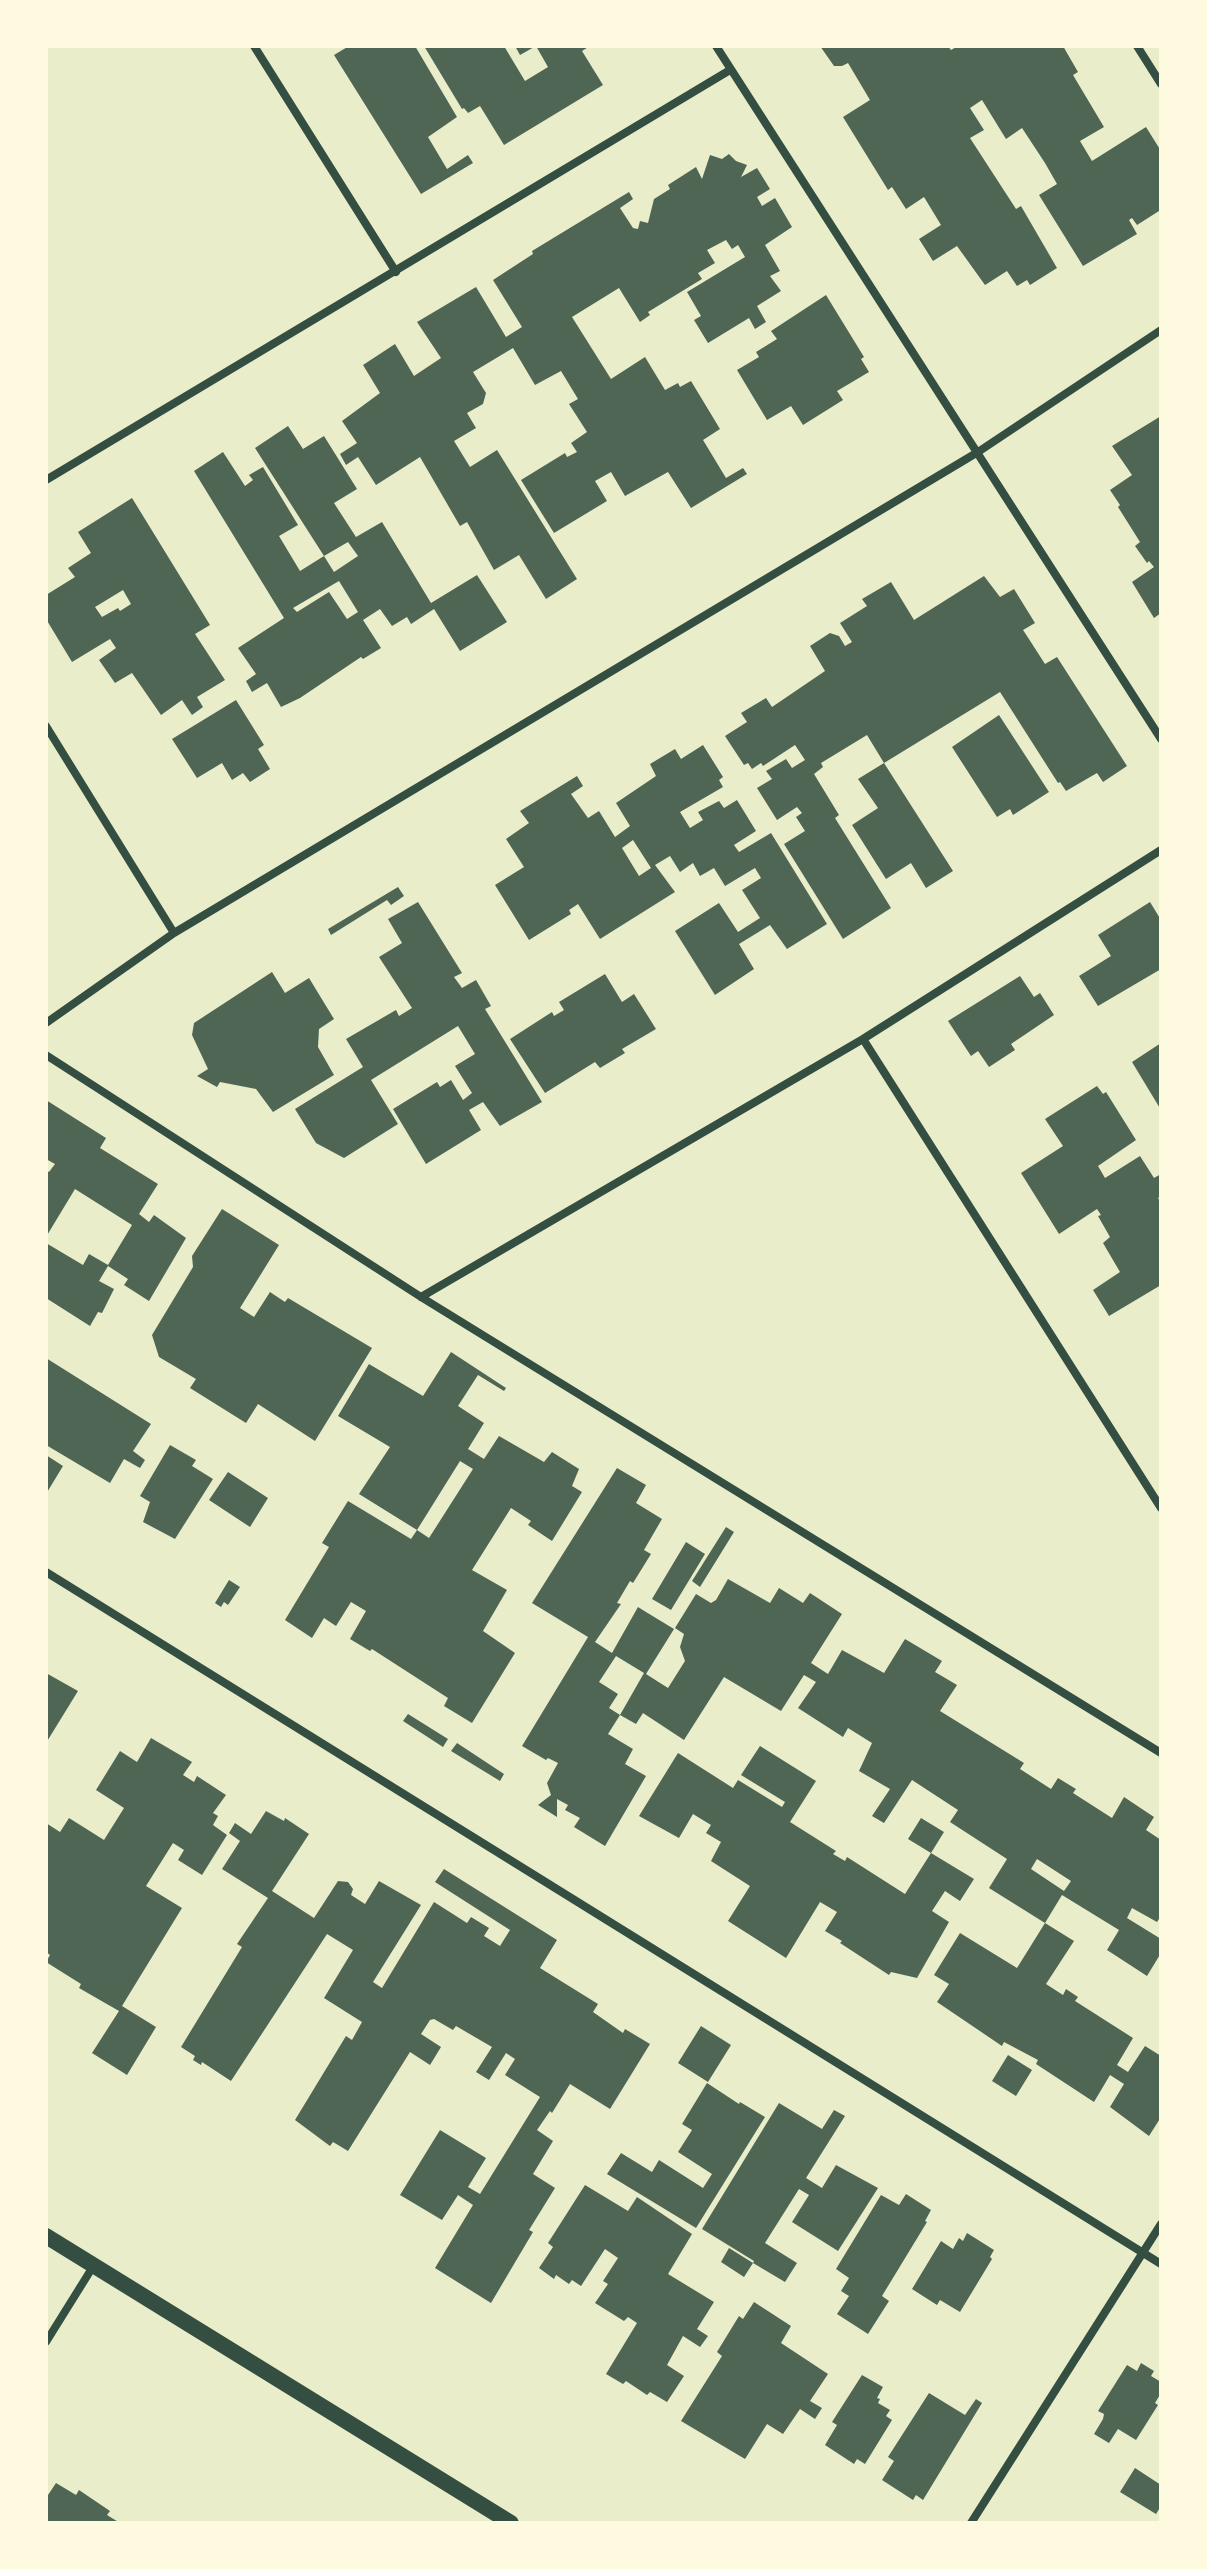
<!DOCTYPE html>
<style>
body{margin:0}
#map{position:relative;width:1207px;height:2569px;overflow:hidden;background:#e9edc9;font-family:"Noto Serif",serif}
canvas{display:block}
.frame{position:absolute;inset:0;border:48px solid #fefae0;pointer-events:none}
</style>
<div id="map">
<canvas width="1207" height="2569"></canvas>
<div class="frame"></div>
</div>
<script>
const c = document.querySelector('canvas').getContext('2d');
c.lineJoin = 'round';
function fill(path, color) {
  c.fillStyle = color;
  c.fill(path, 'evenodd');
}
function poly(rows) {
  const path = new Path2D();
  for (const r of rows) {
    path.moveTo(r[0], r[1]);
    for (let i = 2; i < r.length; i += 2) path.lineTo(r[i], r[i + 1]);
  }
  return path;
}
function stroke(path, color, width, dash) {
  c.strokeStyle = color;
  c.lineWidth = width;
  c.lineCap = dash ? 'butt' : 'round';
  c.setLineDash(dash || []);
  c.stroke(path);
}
fill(poly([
 [349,46,415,46,457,117,428,137,447,169,468,155,473,163,421,194,334,55],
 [424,46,504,46,525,81,548,67,536,46,520,55,515,46,590,46,582,51,603,85,504,145,480,106,468,113,464,108,462,109],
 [820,46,948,46,951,50,958,46,1063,46,1078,72,1073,75,1104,127,1080,141,1092,161,1146,127,1161,151,1161,214,1159,211,1137,225,1132,218,1129,220,1137,234,1083,266,1039,195,1057,184,1045,163,1022,128,1006,139,982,100,970,108,984,130,970,138,1016,209,1021,206,1057,268,1030,285,1027,280,1017,286,1007,271,985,285,957,246,933,261,919,239,941,225,924,197,906,209,892,187,888,190,843,117,870,100,848,63,842,66,834,66],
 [729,154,736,161,747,165,741,177,757,168,770,189,757,197,762,206,775,198,792,227,765,245,780,271,770,276,781,291,757,306,766,322,755,329,749,318,708,343,694,320,701,316,687,292,745,257,738,245,732,249,726,240,707,250,715,263,698,273,702,279,648,312,650,315,640,322,619,288,572,317,611,379,645,357,665,390,678,383,680,387,691,381,720,429,703,440,726,478,743,468,747,474,691,508,668,472,625,496,611,472,595,481,607,501,554,533,521,480,565,453,567,457,577,452,571,443,587,432,569,404,578,399,561,371,535,385,513,348,473,372,486,393,483,404,467,413,476,428,454,441,470,467,497,450,577,579,546,599,519,555,494,570,467,522,460,526,420,457,376,485,358,457,346,465,340,454,357,443,342,421,380,393,363,365,395,344,414,376,441,358,417,322,476,287,506,337,522,327,493,280,533,254,532,251,629,192,633,199,620,208,633,228,638,229,640,221,648,223,654,199,670,189,668,185,696,167,702,179,710,155,722,159],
 [826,295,864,357,861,359,869,372,837,391,843,400,803,425,791,406,767,420,737,370,759,357,756,352,777,339,771,331],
 [1161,416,1161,613,1154,618,1132,582,1154,567,1149,561,1147,563,1135,546,1140,542,1118,507,1120,505,1110,490,1132,475,1112,446],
 [288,426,303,449,324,436,357,489,334,503,356,537,382,522,431,603,477,575,507,622,460,651,434,609,411,624,407,617,392,626,380,609,363,620,381,648,363,659,361,657,300,698,281,707,267,683,252,692,246,681,256,674,238,648,284,618,194,471,223,452,245,486,253,480,249,475,263,467,298,525,279,536,300,571,324,556,334,572,358,556,348,542,324,556,255,448],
 [339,581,358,612,347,619,329,592,297,612,293,608],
 [132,498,210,625,195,634,225,680,197,697,203,707,192,715,182,700,161,715,132,673,115,683,99,660,116,648,110,639,72,662,46,619,46,595,75,577,68,568,91,553,78,532],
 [123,590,131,604,120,611,118,608,102,617,95,607],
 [984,576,1000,597,1014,589,1035,623,1023,630,1027,636,1045,664,1057,657,1127,766,1103,782,1097,773,1066,791,1060,782,1058,783,1000,692,884,763,867,735,821,763,823,767,814,774,839,815,835,818,891,908,843,939,784,844,805,831,796,817,802,813,797,807,777,820,757,788,772,779,766,771,786,759,792,768,805,760,795,745,763,766,761,763,752,769,748,763,744,765,725,736,747,722,741,713,766,698,772,707,825,671,810,646,830,633,839,636,845,646,852,642,840,623,867,606,862,599,891,582,914,620],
 [236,700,264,745,258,749,270,769,250,782,243,773,232,780,222,763,197,778,172,739],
 [999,715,1049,792,1013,815,1010,809,997,817,952,747],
 [703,745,723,777,719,780,723,787,680,812,690,828,703,820,698,812,719,801,724,808,737,800,756,831,734,845,739,852,771,833,827,924,787,949,770,925,739,944,754,969,715,995,675,931,719,903,738,932,760,918,742,890,761,878,755,868,725,886,714,868,700,876,693,863,680,872,670,856,655,865,675,892,600,939,578,904,569,910,571,914,529,940,495,885,524,867,506,839,529,823,520,811,577,776,583,786,571,794,588,818,599,811,615,837,630,826,616,803,656,776,650,764,675,749,681,759],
 [633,840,651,868,639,876,622,848],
 [884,763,953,871,926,888,911,863,886,879,852,825,878,808,858,779],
 [398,887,404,896,391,905,387,900,331,935,328,929],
 [418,902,462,973,454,977,462,988,476,980,491,1006,485,1009,542,1102,500,1126,483,1102,469,1110,481,1130,426,1164,393,1109,437,1082,440,1087,451,1080,463,1100,472,1093,455,1066,475,1054,458,1026,371,1080,398,1124,344,1158,316,1143,295,1109,363,1067,346,1039,396,1010,399,1016,412,1008,379,957,402,943,388,919],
 [1150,902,1161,920,1161,969,1098,1006,1079,976,1111,956,1098,935],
 [272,972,285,993,309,978,334,1019,319,1029,318,1047,334,1075,273,1112,256,1089,220,1082,217,1087,197,1076,208,1069,192,1035,194,1023],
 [605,974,622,1002,634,994,656,1029,622,1049,625,1053,600,1068,595,1062,545,1093,510,1039,552,1012,554,1016,564,1010,559,1002],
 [1020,976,1034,997,1040,993,1054,1015,1011,1044,1015,1050,989,1067,978,1051,971,1056,948,1021],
 [1161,1043,1161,1110,1132,1062],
 [1097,1086,1103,1094,1106,1092,1136,1140,1098,1166,1105,1178,1140,1156,1154,1178,1161,1174,1161,1196,1158,1198,1161,1203,1161,1285,1109,1316,1093,1290,1120,1272,1103,1243,1110,1237,1098,1216,1101,1215,1097,1209,1059,1234,1021,1173,1063,1146,1045,1119],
 [46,1100,106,1138,100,1148,158,1184,139,1214,149,1222,154,1215,186,1238,149,1301,124,1285,128,1279,108,1266,99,1281,114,1289,102,1313,98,1312,90,1326,46,1298,46,1243,83,1265,89,1254,108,1265,132,1225,75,1189,46,1237,46,1170,49,1172,55,1164,46,1159],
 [222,1209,279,1245,240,1308,254,1317,270,1292,285,1302,288,1298,372,1348,315,1441,258,1404,246,1423,190,1388,196,1379,159,1357,152,1335,193,1267,192,1256],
 [451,1352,506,1388,504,1391,478,1375,458,1406,484,1423,468,1449,484,1459,499,1436,544,1462,552,1452,579,1469,572,1486,582,1492,552,1541,528,1525,531,1521,511,1508,472,1570,507,1590,483,1631,515,1653,472,1723,444,1706,448,1698,372,1649,370,1651,350,1639,366,1611,351,1602,336,1626,324,1618,312,1638,285,1620,329,1547,322,1543,348,1501,411,1539,417,1530,429,1538,473,1469,460,1461,417,1530,359,1494,390,1447,338,1416,369,1364,423,1396],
 [46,1358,151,1424,133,1451,145,1460,140,1468,124,1459,110,1483,46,1445],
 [170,1445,196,1460,192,1466,213,1479,175,1539,143,1522,150,1502,140,1496],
 [46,1455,63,1466,46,1494],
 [617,1468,646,1485,636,1503,662,1519,644,1550,651,1554,633,1583,630,1581,617,1603,621,1604,595,1642,612,1653,638,1607,646,1612,674,1629,646,1674,668,1688,685,1661,680,1647,684,1634,675,1628,696,1594,711,1603,716,1600,728,1579,770,1603,779,1588,803,1603,810,1593,842,1614,811,1663,828,1674,842,1650,884,1673,905,1639,942,1661,935,1672,957,1685,940,1711,1024,1763,1020,1769,1051,1789,1058,1778,1076,1789,1073,1793,1112,1818,1124,1797,1154,1817,1146,1830,1161,1840,1161,1916,1157,1922,1132,1908,1127,1918,1161,1939,1161,1953,1147,1976,1107,1950,1119,1930,1062,1895,1045,1923,1074,1941,1046,1984,1063,1995,1066,1989,1078,1997,1075,2001,1133,2038,1117,2065,1128,2072,1145,2046,1161,2056,1161,2117,1149,2136,1110,2107,1124,2084,1110,2075,1094,2102,1036,2064,1038,2060,1004,2042,1002,2046,937,2002,949,1984,934,1975,960,1933,1017,1968,1045,1923,989,1888,1007,1859,950,1822,958,1810,912,1780,884,1823,872,1816,890,1789,859,1771,872,1743,848,1728,843,1737,798,1708,816,1682,804,1675,781,1711,724,1677,684,1740,643,1713,636,1724,620,1715,644,1673,616,1656,599,1682,618,1694,609,1708,620,1715,608,1734,633,1749,625,1764,646,1776,605,1846,574,1827,580,1818,565,1810,568,1805,557,1799,557,1817,538,1805,551,1795,547,1783,558,1763,548,1758,546,1760,522,1746,588,1637,532,1603],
 [1037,1859,1071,1881,1064,1891,1031,1869],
 [228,1472,268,1498,250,1527,209,1500],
 [726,1527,734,1532,700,1587,692,1581],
 [686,1542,705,1554,671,1610,652,1599],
 [229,1580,240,1587,228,1605,224,1602,221,1607,215,1603],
 [46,1673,78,1691,46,1743],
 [408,1714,448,1739,443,1747,403,1721],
 [151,1738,192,1762,183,1775,194,1782,197,1776,226,1795,213,1813,218,1816,213,1825,227,1835,202,1875,178,1860,184,1850,173,1843,146,1886,182,1908,122,2006,156,2027,127,2075,92,2053,119,2011,79,1988,81,1984,46,1962,50,1955,46,1952,46,1823,60,1832,69,1818,104,1840,124,1808,96,1790,120,1751,137,1762],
 [457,1743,504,1774,500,1781,451,1751],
 [760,1746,816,1781,790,1822,836,1851,833,1854,845,1861,847,1857,905,1894,931,1853,908,1839,921,1818,944,1832,931,1853,974,1879,960,1901,945,1891,932,1911,949,1922,917,1978,891,1972,889,1975,840,1943,842,1941,825,1931,837,1912,820,1902,786,1958,728,1921,750,1886,711,1861,721,1842,706,1833,711,1825,693,1814,679,1838,639,1816,678,1753,733,1788,738,1780,782,1807,785,1802,741,1775],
 [266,1811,284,1821,285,1818,309,1834,272,1891,314,1918,338,1881,348,1882,353,1889,351,1895,365,1904,379,1881,421,1905,373,1982,382,1988,434,1902,467,1923,471,1917,489,1928,484,1936,500,1946,510,1930,435,1882,444,1869,557,1940,540,1968,598,2004,593,2012,623,2033,625,2029,650,2044,610,2109,570,2084,552,2113,550,2111,537,2130,553,2141,533,2174,555,2188,529,2230,533,2232,491,2303,435,2268,473,2205,458,2195,442,2220,400,2195,440,2130,486,2158,468,2187,480,2194,540,2097,505,2075,515,2059,506,2053,489,2080,476,2072,492,2047,456,2026,453,2030,434,2019,430,2020,421,2034,441,2047,430,2065,410,2052,348,2151,333,2142,330,2146,295,2120,346,2036,352,2040,362,2022,324,1998,353,1950,327,1934,231,2081,202,2062,201,2065,193,2060,195,2056,181,2047,242,1947,237,1944,268,1898,222,1869,240,1841,229,1833,235,1823,251,1834],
 [701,2026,731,2045,708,2082,678,2063],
 [1008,2055,1032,2070,1016,2096,992,2081],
 [707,2083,739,2104,740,2102,765,2117,696,2228,607,2174,621,2153,652,2172,659,2160,703,2188,712,2174,678,2152,692,2130,682,2124],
 [779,2103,822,2129,834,2110,845,2116,806,2178,822,2188,836,2165,878,2188,838,2251,792,2222,809,2195,799,2189,765,2243,797,2263,785,2282,753,2263,744,2277,721,2262,729,2248,753,2263,754,2261,702,2229],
 [585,2185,628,2211,637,2197,692,2234,668,2274,714,2302,697,2329,708,2336,700,2347,683,2336,667,2365,684,2376,667,2402,650,2392,647,2395,626,2381,623,2384,606,2374,637,2323,628,2317,624,2321,595,2303,608,2284,603,2281,618,2258,605,2249,581,2286,572,2280,569,2284,556,2275,554,2279,539,2268,553,2247,548,2243],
 [906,2194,931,2210,925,2221,927,2222,882,2296,889,2301,868,2334,837,2314,849,2296,841,2291,849,2278,836,2269,881,2195,899,2205],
 [967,2233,994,2250,990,2257,992,2259,960,2312,940,2300,937,2305,912,2289,941,2241,953,2249,959,2238,963,2241],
 [754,2302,791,2326,781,2343,828,2374,810,2401,822,2408,815,2419,800,2409,783,2434,767,2424,745,2459,681,2421,722,2356,717,2352,739,2316,743,2319],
 [1141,2363,1154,2371,1151,2376,1161,2382,1161,2393,1155,2403,1158,2405,1136,2440,1118,2429,1109,2443,1094,2434,1103,2419,1104,2414,1098,2411,1127,2365,1137,2371],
 [862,2375,883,2387,877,2398,880,2399,878,2403,890,2410,886,2416,892,2420,865,2464,857,2459,854,2464,825,2445,837,2425,832,2422],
 [929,2393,965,2415,976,2399,982,2403,923,2500,916,2495,913,2500,882,2480,894,2461,888,2457],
 [1135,2468,1161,2485,1161,2506,1156,2514,1120,2492],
 [56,2483,76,2495,79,2490,110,2511,107,2515,120,2523,46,2523,46,2498]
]), '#4f6655');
stroke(poly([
 [254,46,396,272],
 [716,46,1161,739],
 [1137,46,1161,84],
 [46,480,730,70],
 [46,726,174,933],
 [46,1023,174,933,978,452,1161,330],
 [863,1039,1161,1508],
 [46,1055,421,1297,1161,1753],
 [421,1297,863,1039,1161,850],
 [46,1572,1161,2264],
 [46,2342,94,2265],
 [971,2523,1161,2224]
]), '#344e41', 8);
stroke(poly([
 [46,2236,511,2523]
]), '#344e41', 16);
</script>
